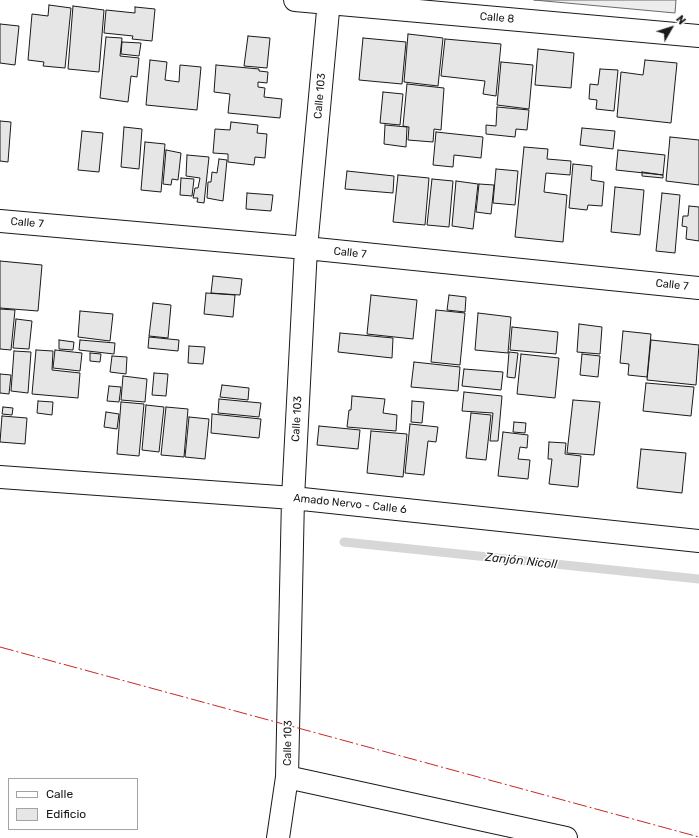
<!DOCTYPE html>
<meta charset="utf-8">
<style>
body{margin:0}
#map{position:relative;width:699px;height:838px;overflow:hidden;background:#fff;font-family:Rubik,sans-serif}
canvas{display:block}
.legend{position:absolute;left:8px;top:778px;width:130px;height:52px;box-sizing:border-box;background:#fff;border:1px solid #a3a3a3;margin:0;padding:5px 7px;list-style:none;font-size:12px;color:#1a1a1a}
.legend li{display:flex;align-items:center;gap:8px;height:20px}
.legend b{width:20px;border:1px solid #a3a3a3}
.north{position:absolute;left:651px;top:8px;width:40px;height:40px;-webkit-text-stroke:3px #fff;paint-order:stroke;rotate:51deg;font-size:11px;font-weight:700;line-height:16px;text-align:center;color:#1a1a1a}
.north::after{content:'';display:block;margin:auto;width:14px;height:18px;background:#1a1a1a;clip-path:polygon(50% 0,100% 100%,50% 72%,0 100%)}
</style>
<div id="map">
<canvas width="699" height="838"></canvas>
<ul class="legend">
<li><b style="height:5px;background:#fff"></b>Calle</li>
<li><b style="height:11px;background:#e6e6e6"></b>Edificio</li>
</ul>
<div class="north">N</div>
</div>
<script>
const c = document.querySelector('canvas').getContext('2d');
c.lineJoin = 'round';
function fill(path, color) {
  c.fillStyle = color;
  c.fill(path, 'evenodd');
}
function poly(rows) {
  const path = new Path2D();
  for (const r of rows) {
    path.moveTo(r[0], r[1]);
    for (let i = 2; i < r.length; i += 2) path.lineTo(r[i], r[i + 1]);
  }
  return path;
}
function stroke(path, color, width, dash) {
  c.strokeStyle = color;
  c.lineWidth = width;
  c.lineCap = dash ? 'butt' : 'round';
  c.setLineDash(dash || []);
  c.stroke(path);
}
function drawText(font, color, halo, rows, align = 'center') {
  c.font = font + ' Rubik,sans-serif';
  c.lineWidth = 3;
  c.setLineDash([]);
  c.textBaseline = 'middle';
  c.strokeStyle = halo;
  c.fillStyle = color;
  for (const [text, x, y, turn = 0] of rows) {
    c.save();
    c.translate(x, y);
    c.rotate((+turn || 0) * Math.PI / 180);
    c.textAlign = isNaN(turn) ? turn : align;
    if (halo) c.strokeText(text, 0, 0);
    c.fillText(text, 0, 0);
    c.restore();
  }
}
const green = poly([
 [534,0,676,0,675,13,534,0]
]);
fill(green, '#ededed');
stroke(green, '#6a6a6a', 1);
stroke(poly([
 [344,542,699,579]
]), '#d7d7d7', 9);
const building = poly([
 [49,5,71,8,65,68,43,66,44,62,28,60,32,14,48,16,49,5],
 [73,6,104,10,99,72,68,69,73,6],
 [135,7,155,9,152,41,132,39,133,36,104,33,106,10,135,13,135,7],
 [0,24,19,26,15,65,0,63,0,24],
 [408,34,443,38,438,86,404,82,408,34],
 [248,36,270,38,267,68,244,66,248,36],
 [106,37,122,38,120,56,139,58,137,77,131,76,128,102,100,98,106,37],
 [363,38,406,42,402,84,359,80,363,38],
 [445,39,501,44,496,96,483,94,485,81,441,76,445,39],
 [122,42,141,43,139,56,121,54,122,42],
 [538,49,574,53,571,88,535,85,538,49],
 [150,60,167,62,165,80,179,82,180,65,201,67,197,110,146,105,150,60],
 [645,60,677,63,671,123,617,117,621,72,643,75,645,60],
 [501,62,533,65,529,109,497,105,501,62],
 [216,65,259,69,259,71,268,72,267,83,258,82,258,87,265,88,264,97,282,99,280,118,228,113,230,94,214,92,216,65],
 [600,69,618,70,614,111,596,109,597,100,589,99,590,84,598,85,600,69],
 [407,84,444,88,441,130,434,129,433,142,408,140,409,127,403,126,407,84],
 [383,92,403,94,400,125,380,123,383,92],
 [497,107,529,110,527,130,516,129,515,137,486,134,486,125,496,126,497,107],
 [0,121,11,122,8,162,0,161,0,121],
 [231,122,258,125,257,133,267,134,265,158,255,157,254,165,228,162,228,154,213,153,215,129,230,130,231,122],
 [385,125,407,127,406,147,384,144,385,125],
 [124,127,142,129,139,169,121,167,124,127],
 [582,128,615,131,613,149,580,145,582,128],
 [82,131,103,133,99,172,78,170,82,131],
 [436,132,483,137,481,158,454,155,453,167,433,165,436,132],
 [670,137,699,140,699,185,666,181,670,137],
 [145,142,165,144,161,192,141,190,145,142],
 [524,147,548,149,547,159,571,161,570,175,546,173,544,192,567,195,563,242,515,237,524,147],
 [166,150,181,153,178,180,172,179,171,185,163,184,166,150],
 [618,150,665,155,663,175,616,170,618,150],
 [187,155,209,157,204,203,197,202,198,198,193,198,195,188,198,188,200,178,186,176,187,155],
 [219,159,227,160,223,201,207,198,208,182,211,182,212,172,217,173,219,159],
 [573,164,592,166,591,180,604,182,602,206,588,205,587,210,569,208,573,164],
 [496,169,518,171,515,205,493,203,496,169],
 [347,171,394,176,393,193,345,189,347,171],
 [642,172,663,175,663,178,642,176,642,172],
 [398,175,429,178,425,225,393,222,398,175],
 [181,178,194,179,192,196,180,195,181,178],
 [432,179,453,181,449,227,427,225,432,179],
 [456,181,478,184,473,229,452,226,456,181],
 [479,184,494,185,491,214,476,212,479,184],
 [615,187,644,190,640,235,611,232,615,187],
 [247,193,273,195,271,211,246,209,247,193],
 [662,193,680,195,675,253,656,251,662,193],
 [689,206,699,207,699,241,686,239,687,227,682,226,683,216,688,216,689,206],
 [0,261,42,265,38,311,0,308,0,261],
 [213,276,242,279,240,295,211,293,213,276],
 [206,293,235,295,233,317,204,314,206,293],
 [371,295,417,300,413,339,367,334,371,295],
 [449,295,466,297,465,312,447,310,449,295],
 [153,303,171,305,168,338,149,336,153,303],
 [0,309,15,310,11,350,0,349,0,309],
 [436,310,465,313,460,365,431,362,436,310],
 [80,311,113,314,110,341,78,337,80,311],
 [478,313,511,317,508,353,475,350,478,313],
 [16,319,32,321,29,349,13,348,16,319],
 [579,324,602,327,600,354,577,352,579,324],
 [512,327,558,332,556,354,510,350,512,327],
 [623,331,651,334,647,377,628,375,629,364,620,363,623,331],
 [340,333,393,338,392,358,338,352,340,333],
 [149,337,179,340,178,351,148,348,149,337],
 [59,340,74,342,73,350,59,349,59,340],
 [80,340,115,343,114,354,79,350,80,340],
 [651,340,699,345,696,385,647,380,651,340],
 [189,346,205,347,203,364,188,363,189,346],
 [36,350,53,351,52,370,80,373,78,398,32,394,36,350],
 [55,350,82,353,80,371,53,368,55,350],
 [14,351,31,352,28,393,11,391,14,351],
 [509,352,518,353,515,378,507,377,509,352],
 [90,353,101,354,100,362,90,361,90,353],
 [521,354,559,358,555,398,517,394,521,354],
 [582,354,600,356,598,377,580,375,582,354],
 [112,356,127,357,126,374,110,372,112,356],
 [414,362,460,367,458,391,411,387,414,362],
 [464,369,503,372,501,390,462,386,464,369],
 [154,373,168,374,166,396,152,395,154,373],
 [0,374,11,375,9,394,0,393,0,374],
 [123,376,147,379,145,402,121,400,123,376],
 [646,383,694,387,691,416,643,411,646,383],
 [222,385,249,388,248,400,220,397,222,385],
 [109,386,121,387,119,402,107,401,109,386],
 [464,392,502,396,498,441,490,441,493,413,462,411,464,392],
 [352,396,385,399,383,413,397,415,396,431,347,427,349,410,351,410,352,396],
 [219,399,261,403,259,417,218,413,219,399],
 [573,400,600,402,594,455,567,453,573,400],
 [38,401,53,402,52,415,37,413,38,401],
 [412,401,424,402,422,423,411,422,412,401],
 [121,402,144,404,139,456,117,454,121,402],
 [146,405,164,407,159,452,142,450,146,405],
 [3,407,13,408,12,415,2,414,3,407],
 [166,407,188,409,184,457,161,455,166,407],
 [106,412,119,414,117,429,104,427,106,412],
 [471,413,491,415,486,460,466,458,471,413],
 [212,414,261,419,259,438,211,433,212,414],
 [2,416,27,418,25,444,0,442,2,416],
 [189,417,209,419,205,459,185,457,189,417],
 [514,422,526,423,525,433,513,432,514,422],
 [410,424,438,427,436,442,428,441,424,475,405,473,410,424],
 [319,426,360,430,358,449,317,445,319,426],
 [371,431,407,434,403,477,367,473,371,431],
 [503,432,528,435,527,448,520,447,518,459,530,460,528,479,498,476,503,432],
 [549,442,566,443,565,454,581,456,578,487,549,484,552,459,548,459,549,442],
 [641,449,686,453,682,493,637,488,641,449]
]);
fill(building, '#e6e6e6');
stroke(building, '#1a1a1a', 1);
const street = poly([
 [295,0,699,36],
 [0,221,306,248,699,288],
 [0,477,293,498,699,541],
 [287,777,566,838],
 [278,838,287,777,293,498,306,248,329,0]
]);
stroke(street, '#1a1a1a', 24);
stroke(street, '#fff', 22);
stroke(poly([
 [0,647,699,837]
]), '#c62828', 1, [14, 3, 2, 3]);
drawText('11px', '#1a1a1a', '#fff', [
 ["Calle 8",497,18,5],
 ["Calle 103",320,96,-85],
 ["Calle 7",27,223,5],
 ["Calle 7",350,253,6],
 ["Calle 7",672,285,6],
 ["Calle 103",297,419,-87],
 ["Amado Nervo - Calle 6",350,504,6],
 ["Calle 103",288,743,-89]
]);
drawText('italic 12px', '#1a1a1a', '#fff', [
 ["Zanjón Nicoll",521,561,6]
]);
</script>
